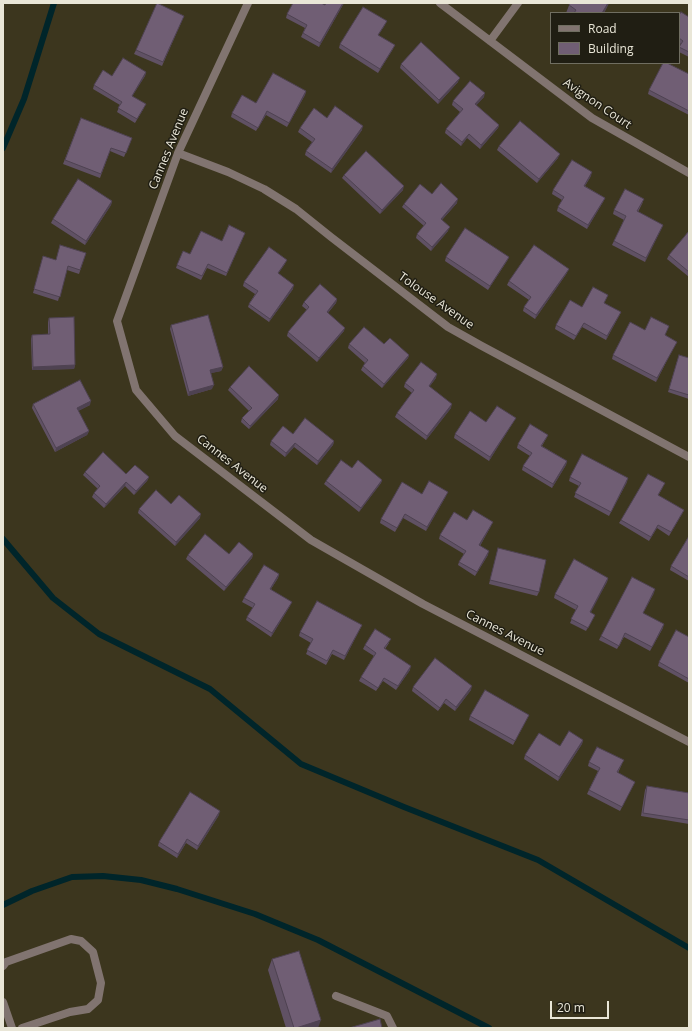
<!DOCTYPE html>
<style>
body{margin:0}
#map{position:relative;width:692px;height:1031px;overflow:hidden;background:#3c361e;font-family:"Open Sans",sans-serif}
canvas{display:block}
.frame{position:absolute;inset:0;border:4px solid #e9e6d7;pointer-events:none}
.legend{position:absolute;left:550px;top:12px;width:130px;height:52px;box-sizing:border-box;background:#201e13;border:1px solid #706e61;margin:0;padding:5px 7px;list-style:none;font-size:12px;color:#e9e6d7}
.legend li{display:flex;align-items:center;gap:8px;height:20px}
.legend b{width:20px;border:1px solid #706e61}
.scale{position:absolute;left:550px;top:1001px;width:59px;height:18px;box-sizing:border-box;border:2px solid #e9e6d7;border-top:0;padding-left:5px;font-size:12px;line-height:14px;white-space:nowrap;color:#e9e6d7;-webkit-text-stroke:3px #201e13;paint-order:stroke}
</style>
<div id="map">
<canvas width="692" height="1031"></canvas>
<div class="frame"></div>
<ul class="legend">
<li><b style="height:5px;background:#817470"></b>Road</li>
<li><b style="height:11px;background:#705e74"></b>Building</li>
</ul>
<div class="scale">20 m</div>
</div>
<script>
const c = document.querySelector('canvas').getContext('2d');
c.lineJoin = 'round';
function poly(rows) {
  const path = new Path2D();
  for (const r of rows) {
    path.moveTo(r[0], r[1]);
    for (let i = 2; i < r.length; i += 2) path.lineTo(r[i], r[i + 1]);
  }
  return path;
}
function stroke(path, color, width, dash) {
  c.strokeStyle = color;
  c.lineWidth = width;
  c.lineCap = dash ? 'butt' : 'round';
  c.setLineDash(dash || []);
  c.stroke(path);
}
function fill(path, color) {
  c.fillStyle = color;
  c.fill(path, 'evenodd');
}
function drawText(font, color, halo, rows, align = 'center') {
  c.font = font + ' "Open Sans",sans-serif';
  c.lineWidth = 3;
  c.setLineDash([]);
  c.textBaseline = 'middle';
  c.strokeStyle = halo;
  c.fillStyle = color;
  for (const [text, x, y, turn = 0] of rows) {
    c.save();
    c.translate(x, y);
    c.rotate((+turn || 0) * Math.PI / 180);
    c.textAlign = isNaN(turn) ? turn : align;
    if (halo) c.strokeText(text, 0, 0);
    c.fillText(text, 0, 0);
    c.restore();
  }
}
stroke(poly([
 [3,148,24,99,54,3],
 [3,539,53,598,99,634,210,689,301,764,404,807,538,860,689,948],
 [3,905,32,891,72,877,103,876,141,880,177,889,255,914,318,940,489,1028]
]), '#00252a', 6);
stroke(poly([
 [3,966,6,962,71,939,81,941,93,952,101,983,98,1000,88,1009,70,1012,22,1028],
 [336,996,387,1016,393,1028],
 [3,1002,12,1028]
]), '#817470', 8);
stroke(poly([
 [248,3,178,153,117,321,136,390,175,436,311,540,423,604,689,742],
 [440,3,592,118,689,173],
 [490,41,518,3],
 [178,153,228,172,264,189,296,209,331,237,448,327,480,345,689,457]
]), '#817470', 8);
fill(poly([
 [326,3,344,3,319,47,301,37,305,28,286,18,287,14,325,5],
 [570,3,609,3,604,13,566,13],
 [679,15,689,17,689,57,679,52,679,48,681,44,679,43],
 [184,16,162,66,134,54,136,50],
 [385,25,378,35,393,49,378,73,339,48,340,44],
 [401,64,458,82,438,104,400,68],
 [146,72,145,76,132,96,144,108,135,123,117,112,120,105,93,89,94,85,112,76],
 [689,74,689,115,648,94,649,90],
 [306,91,305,95,287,127,266,115,256,131,231,117,232,113,256,103],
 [484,97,476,105,499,125,498,128,480,149,467,138,461,146,445,133,446,129,460,112,452,105,453,101],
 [81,118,132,138,124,157,110,151,100,178,63,164],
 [327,118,362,130,331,173,305,155,306,151,312,142,298,132,300,128],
 [499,146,558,158,537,183,497,150],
 [344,175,403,190,380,214,342,178],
 [591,176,585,186,605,198,603,202,587,229,557,211,558,207,562,200,552,194,553,190],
 [432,194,457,203,442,220,448,231,431,251,416,238,417,234,424,226,402,207,404,204],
 [112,201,111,205,85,245,51,223,53,219],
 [643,202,638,212,663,225,645,262,612,245,624,220,613,214,614,210],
 [689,231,689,277,667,259,669,255],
 [245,233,226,276,207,268,201,280,176,268,177,265,190,254,222,241],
 [86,253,79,274,67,270,58,301,33,293,42,260,56,260],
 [446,257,509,257,507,261,488,290,445,261],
 [285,264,278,273,293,289,269,322,248,307,249,304,255,294,243,286,244,282],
 [567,273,535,319,523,311,524,307,529,300,507,285,509,281],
 [608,295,604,303,621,312,619,316,606,340,582,327,574,340,555,329,556,325,582,307],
 [337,299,336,303,328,313,344,331,317,362,287,336,288,332,307,310,302,306,304,302],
 [49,318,75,365,74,369,32,370,31,339,32,335,48,334,48,322],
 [171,325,223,367,221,371,210,373,212,389,188,396,170,329],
 [669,326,665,335,677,342,675,345,656,382,612,359,613,355,645,330],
 [349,344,384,344,409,355,408,358,382,388,361,370,363,366,365,363,348,348],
 [679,355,689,358,689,399,668,392],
 [436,378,429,387,451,408,426,440,395,417,397,413,412,393,404,387,405,383],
 [230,387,278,399,249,429,241,422,242,418,249,411,228,390],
 [33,404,90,405,78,411,89,431,87,435,55,452,32,408],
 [514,421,489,461,454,438,455,434,486,422],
 [293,434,334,441,333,445,317,465,294,447,285,457,270,445,271,441],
 [548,435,546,439,542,446,567,461,566,465,552,488,522,470,523,466,530,456,517,448,518,444],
 [352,468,382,480,381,483,359,512,324,484,326,481],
 [85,472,126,474,149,477,147,481,134,495,125,486,104,508,92,497,94,493,98,489,83,475],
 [570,477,627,482,609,516,574,497,579,486,569,481],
 [663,487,658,496,684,510,682,514,669,536,657,528,649,541,619,523,621,520],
 [422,494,446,496,426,531,403,518,395,532,380,523,381,519],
 [171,504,200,518,175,546,138,513,139,509],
 [467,520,491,526,480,546,488,555,475,576,458,565,459,562,464,554,439,539,440,535],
 [689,536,689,581,670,570,671,566],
 [498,548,539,592,537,596,489,584],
 [229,554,253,554,252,558,224,591,186,559,188,555],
 [279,574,278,578,271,589,290,606,271,637,246,620,247,617,253,608,242,602,244,598],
 [608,578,607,582,590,612,593,618,586,631,570,623,576,610,554,598,555,594],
 [654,593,643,613,663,628,650,651,624,637,617,649,599,640,601,636],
 [362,625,360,629,344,660,332,654,326,665,306,654,311,643,299,636,300,632],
 [689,637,689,683,658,666,659,662],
 [389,643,385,649,410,670,396,690,383,681,376,691,359,681,361,677,374,656,363,649,365,645],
 [413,687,471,690,455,711,444,703,438,711,412,691],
 [529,715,527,719,513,745,469,720,470,716],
 [583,740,582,744,558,781,524,759,525,755,560,746],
 [589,762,622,764,618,773,635,782,620,811,587,794,598,771,588,766],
 [647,786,689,793,689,824,641,816,645,790],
 [219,815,197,850,186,843,177,858,158,846,159,842],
 [272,959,318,1028,286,1028,268,970]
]), '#605164');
fill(poly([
 [343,3,344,3,319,47,320,43],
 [608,3,609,3,604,13,602,13],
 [387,21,385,25,376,39,378,35],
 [395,45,393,49,378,73,380,69],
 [146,72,145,76,130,100,132,96],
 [460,78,458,82,438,104,439,100],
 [306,91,305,95,287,127,289,123],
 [485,93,484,97,474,108,475,104],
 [267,111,266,115,256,131,258,128],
 [499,125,498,128,480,149,481,145],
 [363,126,362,130,331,173,332,169],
 [469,134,467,138,461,146,462,142],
 [560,154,558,158,537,183,539,179],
 [592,172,591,176,582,190,584,186],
 [404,186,403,190,380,214,382,210],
 [605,198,603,202,587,229,588,225],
 [458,199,457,203,439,223,441,219],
 [112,201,111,205,85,245,86,241],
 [663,225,662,228,645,262,646,258],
 [450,227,448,231,431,251,432,247],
 [509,257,507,261,488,290,490,286],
 [287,260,285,264,276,277,278,273],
 [569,269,567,273,535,319,536,315],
 [294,285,293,289,269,322,270,319],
 [337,299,336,303,325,316,327,312],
 [621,312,619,316,606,340,607,336],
 [584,323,582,327,574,340,576,336],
 [345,328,344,331,317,362,319,358],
 [677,342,675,345,656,382,657,378],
 [409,355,408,358,382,388,384,384],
 [75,365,74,369,32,370,33,367],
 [223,367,221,371,208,374,210,370],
 [437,374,436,378,427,390,429,386],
 [214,385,212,389,188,396,189,392],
 [279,395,278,399,249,429,250,426],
 [91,401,90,405,76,412,77,408],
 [452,404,451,408,426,440,427,436],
 [516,418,514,421,489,461,490,457],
 [89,431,87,435,55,452,56,448],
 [334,441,333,445,317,465,318,461],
 [295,443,294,447,285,457,286,453],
 [567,461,566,465,552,488,553,484],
 [149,477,147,481,134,495,136,491],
 [628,478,627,482,609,516],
 [382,480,381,483,359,512,361,508],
 [126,482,125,486,104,508,106,504],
 [448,492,446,496,426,531,427,527],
 [201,514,200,518,175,546,176,542],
 [493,522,491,526,478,549,479,545],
 [658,525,657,528,649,541,651,537],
 [489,551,488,555,475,576,477,572],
 [253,554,252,558,224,591,226,587],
 [279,574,278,578,269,592,270,589],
 [608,578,607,582,589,616,590,612],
 [655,589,654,593,641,617],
 [292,602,290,606,271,637,272,633],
 [595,615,593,618,586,631,588,628],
 [664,624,663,628,650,651,652,647],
 [362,625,360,629,344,660,345,656],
 [411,666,410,670,396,690,398,686],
 [472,686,471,690,455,711,456,707],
 [583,740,582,744,558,781,559,777],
 [220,811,219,815,197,850,198,846],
 [187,839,186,843,177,858,178,854],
 [321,1020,318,1028,296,1028]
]), '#4e4251');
const building = poly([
 [157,3,184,16,163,62,136,50,157,3],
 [293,3,321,3,325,5,326,3,343,3,320,43,303,33,307,25,287,14,293,3],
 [570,3,608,3,602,13,574,13,576,10,569,5,570,3],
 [363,7,387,21,378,35,395,45,380,69,340,44,363,7],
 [681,12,689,17,689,52,679,47,683,41,679,38,679,15,681,12],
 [421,42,460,78,439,100,401,64,421,42],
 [123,58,146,72,132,96,146,104,137,119,118,108,122,102,94,85,103,70,112,76,123,58],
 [663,63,667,63,689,74,689,111,649,90,663,63],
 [273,73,306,91,289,123,267,111,258,128,232,113,242,95,256,103,273,73],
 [470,81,485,93,475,104,499,125,481,145,469,134,462,142,446,129,463,109,453,101,470,81],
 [335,106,363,126,332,169,306,151,315,139,300,128,314,108,327,118,335,106],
 [81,118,132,138,126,153,111,148,101,174,65,160,81,118],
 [520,121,560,154,539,179,499,146,520,121],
 [366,151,404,186,382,210,344,175,366,151],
 [572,160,592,172,584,186,605,198,588,225,558,207,564,197,553,190,572,160],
 [78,179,112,201,86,241,53,219,78,179],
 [441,183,458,199,441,219,450,227,432,247,417,234,426,223,404,204,420,184,432,194,441,183],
 [625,189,644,199,637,211,663,225,646,258,614,241,626,216,614,210,625,189],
 [229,225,245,233,227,273,208,264,202,276,177,265,183,251,190,254,201,231,222,241,229,225],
 [465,228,509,257,490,286,446,257,465,228],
 [689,231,689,272,669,255,689,231],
 [60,245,86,253,80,270,68,266,60,297,34,289,43,256,56,260,60,245],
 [534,245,569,269,536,315,524,307,531,297,509,281,534,245],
 [269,247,287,260,278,273,294,285,270,319,249,304,258,291,244,282,269,247],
 [320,284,337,299,327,312,345,328,319,358,288,332,309,307,304,302,320,284],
 [593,287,608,295,604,303,621,312,607,336,584,323,576,336,556,325,570,300,582,307,593,287],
 [208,315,223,367,210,370,214,385,189,392,171,325,208,315],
 [74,317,75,365,33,367,32,335,50,334,49,318,74,317],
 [651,317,669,326,665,335,677,342,657,378,613,355,630,322,645,330,651,317],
 [364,327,384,344,390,338,409,355,384,384,363,366,368,360,349,344,364,327],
 [679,355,689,358,689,395,669,389,679,355],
 [421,362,437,374,429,386,452,404,427,436,397,413,414,390,405,383,421,362],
 [249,366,279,395,250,426,242,418,252,408,230,387,249,366],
 [80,380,91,401,77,408,89,431,56,448,33,404,80,380],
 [497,406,516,418,490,457,455,434,470,411,486,422,497,406],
 [305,418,334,441,318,461,295,443,286,453,271,441,283,426,293,434,305,418],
 [530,424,548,435,541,446,567,461,553,484,523,466,532,453,518,444,530,424],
 [103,452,126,474,135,465,149,477,136,491,126,482,106,504,94,493,100,486,85,472,103,452],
 [582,454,628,478,611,512,575,493,581,483,570,477,582,454],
 [341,460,352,468,358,460,382,480,361,508,326,481,341,460],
 [648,474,665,483,658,495,684,510,671,532,658,525,651,537,621,520,648,474],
 [429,481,448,492,427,527,405,514,397,528,381,519,402,482,422,494,429,481],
 [156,490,171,504,179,495,201,514,176,542,139,509,156,490],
 [473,510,493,522,479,545,489,551,477,572,459,562,466,551,440,535,454,512,467,520,473,510],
 [205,534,229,554,239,542,253,554,226,587,188,555,205,534],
 [689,536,689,577,671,566,689,536],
 [498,548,546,560,539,592,490,580,498,548],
 [574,559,608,578,590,612,595,615,588,628,571,619,578,606,555,594,574,559],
 [264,565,279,574,270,589,292,602,272,633,247,617,255,604,244,598,264,565],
 [632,577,655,589,643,613,664,624,652,647,625,633,619,646,601,636,632,577],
 [317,601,362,625,345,656,333,650,327,661,307,650,313,639,300,632,317,601],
 [375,629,391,639,384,648,411,666,398,686,384,678,378,688,361,677,376,653,365,645,375,629],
 [676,630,689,637,689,679,659,662,676,630],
 [435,658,472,686,456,707,446,699,440,708,413,687,435,658],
 [485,690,529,715,515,741,470,716,485,690],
 [569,731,583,740,559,777,525,755,539,733,560,746,569,731],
 [597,747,624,760,617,772,635,782,622,807,589,790,600,768,589,762,597,747],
 [647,786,689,793,689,820,643,813,647,786],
 [190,792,220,811,198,846,187,839,178,854,159,842,190,792],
 [299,951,321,1020,296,1028,294,1028,272,959,299,951],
 [380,1019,382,1028,349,1028,380,1019]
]);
fill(building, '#705e74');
stroke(building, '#4e4251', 1);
drawText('12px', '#e9e6d7', '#201e13', [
 ["Avignon Court",597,104,34],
 ["Cannes Avenue",169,149,-68],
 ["Tolouse Avenue",436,301,35],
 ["Cannes Avenue",232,464,38],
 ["Cannes Avenue",505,633,27]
]);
</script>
